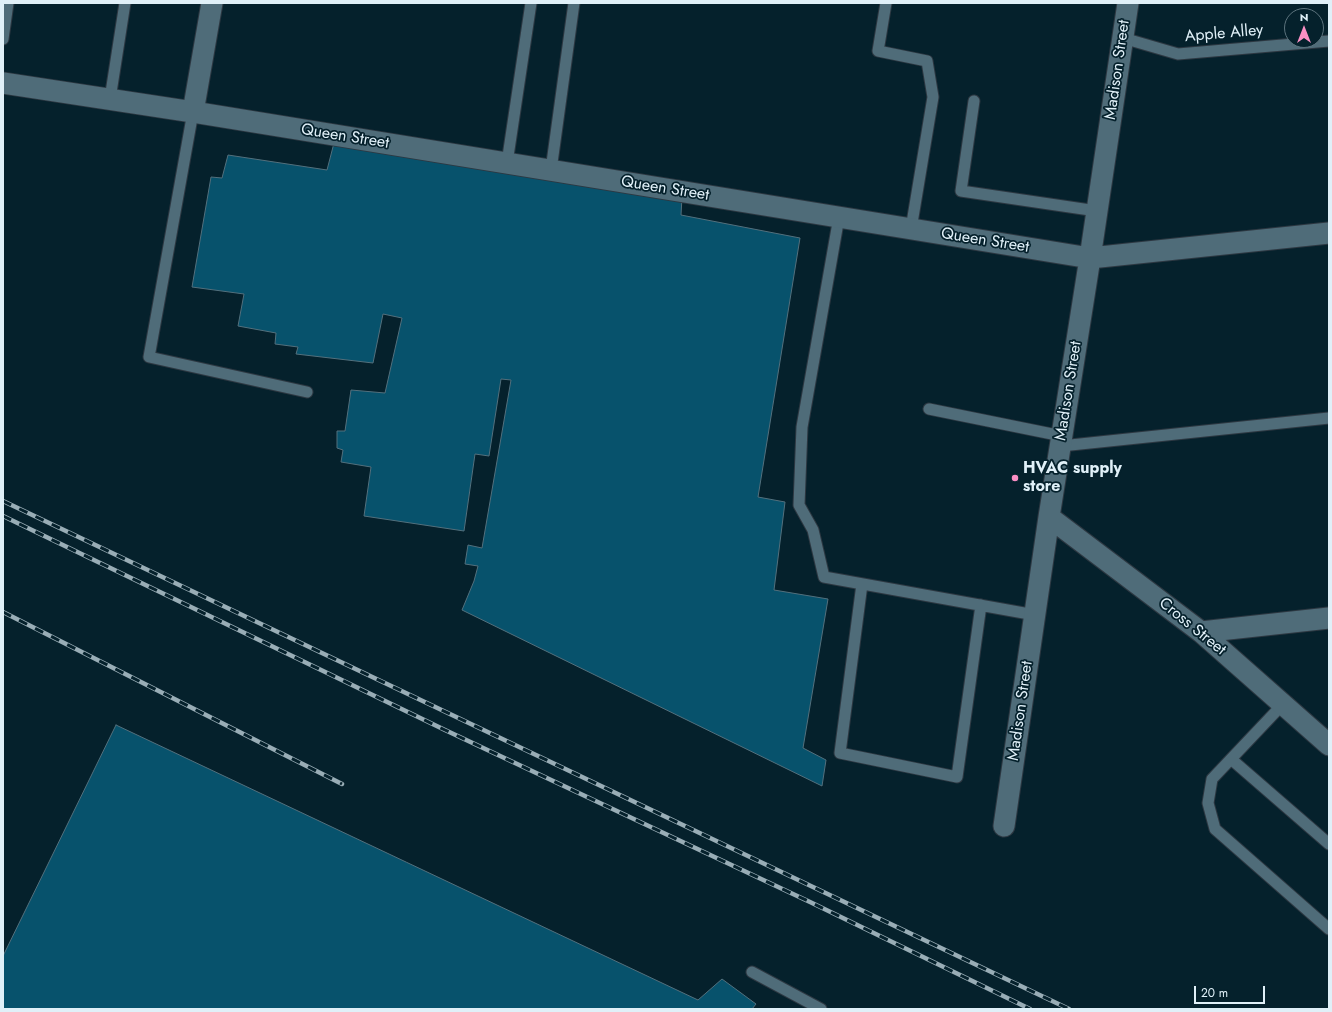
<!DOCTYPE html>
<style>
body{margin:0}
#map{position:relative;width:1332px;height:1012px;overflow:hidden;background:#05212c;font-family:Jost,sans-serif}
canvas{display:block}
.frame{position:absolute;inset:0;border:4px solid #e0f0f8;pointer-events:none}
.north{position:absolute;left:1284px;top:8px;width:40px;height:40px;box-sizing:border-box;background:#05212c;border:1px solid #5d747e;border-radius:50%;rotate:0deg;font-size:11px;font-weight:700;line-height:16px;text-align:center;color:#e0f0f8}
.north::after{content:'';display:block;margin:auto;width:14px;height:18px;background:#fb8fc4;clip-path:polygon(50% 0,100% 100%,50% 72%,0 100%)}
.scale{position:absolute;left:1194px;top:986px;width:71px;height:18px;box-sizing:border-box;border:2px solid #e0f0f8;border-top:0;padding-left:5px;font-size:12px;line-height:14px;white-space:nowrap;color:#e0f0f8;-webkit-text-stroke:3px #05212c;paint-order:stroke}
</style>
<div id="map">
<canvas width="1332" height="1012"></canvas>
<div class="frame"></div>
<div class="north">N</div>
<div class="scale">20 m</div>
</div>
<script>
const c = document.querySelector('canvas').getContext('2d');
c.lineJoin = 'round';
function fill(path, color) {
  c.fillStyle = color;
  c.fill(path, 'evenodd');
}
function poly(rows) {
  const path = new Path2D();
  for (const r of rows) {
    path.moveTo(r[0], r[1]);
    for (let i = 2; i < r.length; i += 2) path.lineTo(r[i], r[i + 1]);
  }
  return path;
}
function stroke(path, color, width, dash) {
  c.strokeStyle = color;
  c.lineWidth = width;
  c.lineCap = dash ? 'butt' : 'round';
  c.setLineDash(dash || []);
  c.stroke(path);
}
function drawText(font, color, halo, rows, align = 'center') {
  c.font = font + ' Jost,sans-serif';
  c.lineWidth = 3.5;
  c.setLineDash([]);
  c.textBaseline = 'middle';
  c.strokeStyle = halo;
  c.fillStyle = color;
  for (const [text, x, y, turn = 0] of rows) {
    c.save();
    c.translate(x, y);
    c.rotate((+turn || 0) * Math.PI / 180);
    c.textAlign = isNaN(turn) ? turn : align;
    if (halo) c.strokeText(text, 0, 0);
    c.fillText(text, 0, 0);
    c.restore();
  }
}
const building = poly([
 [334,143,682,197,681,215,800,238,758,497,785,502,774,590,828,599,803,748,826,760,822,786,462,610,474,581,478,566,465,564,468,545,482,548,511,380,501,379,489,456,475,454,464,531,364,516,371,467,341,462,343,450,337,448,337,431,345,431,351,390,385,393,402,318,383,314,373,363,296,354,298,347,275,344,276,333,238,326,244,294,192,287,211,177,222,178,228,155,327,170,334,143],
 [116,725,698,1000,722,979,756,1004,752,1009,3,1009,3,956,116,725]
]);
fill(building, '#07526c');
stroke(building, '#53707d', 1);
const lane = poly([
 [886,3,878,51,927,61,933,97,911,229],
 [1123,38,1178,54,1329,41],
 [3,39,8,3],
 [110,99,125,3],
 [974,101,961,191,1097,211],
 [193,112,149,357,307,392],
 [507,163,531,3],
 [551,170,574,3],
 [839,217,802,427,799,505,813,530,824,577,1035,615],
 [929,409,1062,436],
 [1061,446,1329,418],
 [862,584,840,753,957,777,981,605],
 [1283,704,1212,779,1208,803,1215,829,1329,929],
 [1231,759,1329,844],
 [752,972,821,1009]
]);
const street = poly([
 [3,83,193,112,1090,258,1329,233],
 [193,112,212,3],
 [1049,517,1201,632,1329,745],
 [1201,632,1329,618],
 [1004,826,1049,517,1090,258,1128,3]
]);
stroke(lane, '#2d3842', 13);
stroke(street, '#2d3842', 23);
stroke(lane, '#4f6c79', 11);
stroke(street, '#4f6c79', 21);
const rail = poly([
 [3,501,1069,1009],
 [3,516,445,730,810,902,1030,1009],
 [3,612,342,784]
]);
stroke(rail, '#99adb6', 4.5);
stroke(rail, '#05212c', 3, [9]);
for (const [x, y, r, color] of [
 [1015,478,4,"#fb8fc4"]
]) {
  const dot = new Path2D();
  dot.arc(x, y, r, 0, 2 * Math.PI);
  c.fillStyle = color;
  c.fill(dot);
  stroke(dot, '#05212c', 1.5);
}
drawText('16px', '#e0f0f8', '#05212c', [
 ["Apple Alley",1224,34,-5],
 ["Madison Street",1118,70,-82],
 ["Queen Street",345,137,9],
 ["Queen Street",665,189,9],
 ["Queen Street",985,241,9],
 ["Madison Street",1069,391,-81],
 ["Cross Street",1192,627,39],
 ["Madison Street",1021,711,-82]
]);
drawText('bold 16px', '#e0f0f8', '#05212c', [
 ["HVAC supply",1023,469],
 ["store",1023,487]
], 'left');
</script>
